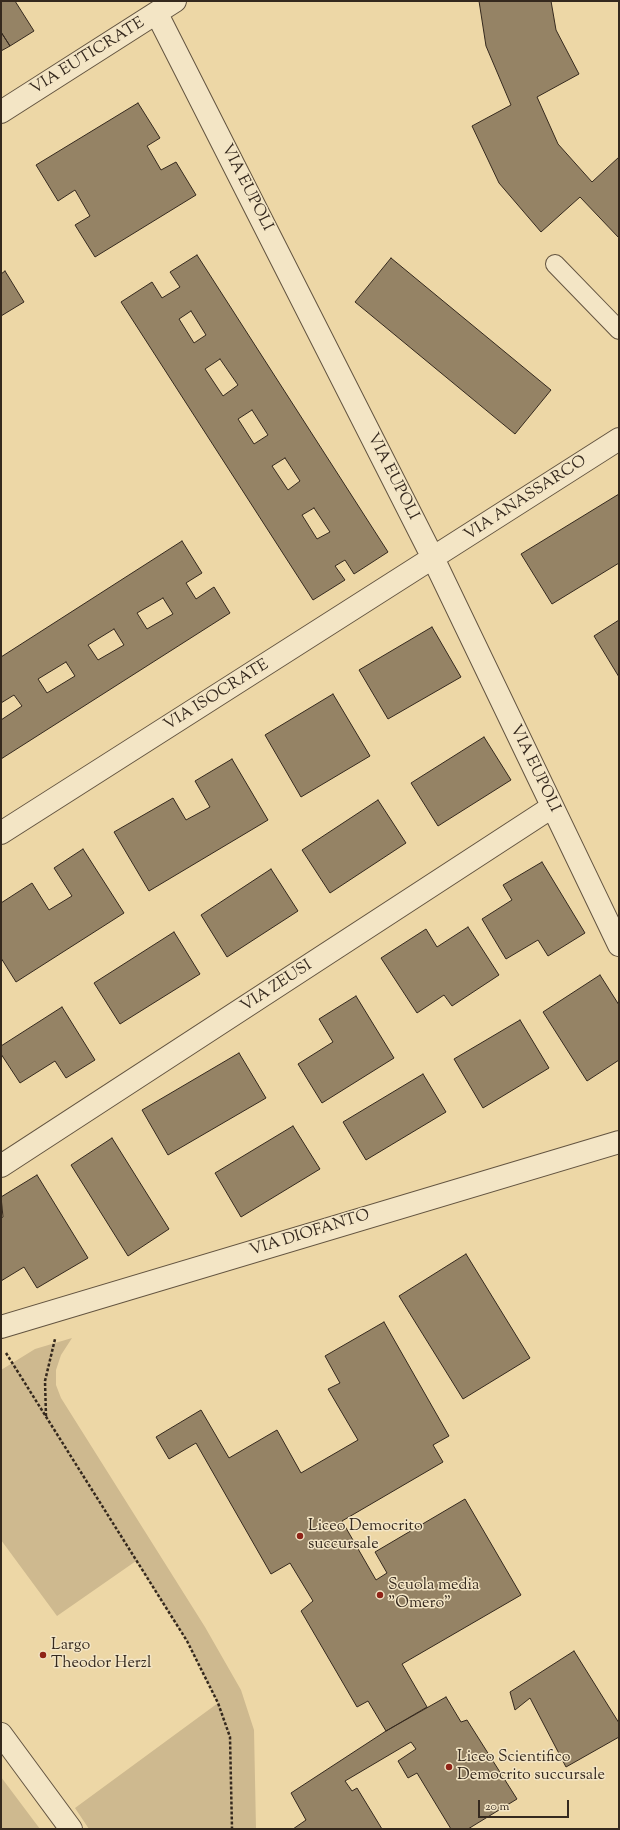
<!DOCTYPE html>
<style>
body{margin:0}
#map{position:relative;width:620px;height:1830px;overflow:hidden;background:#edd7a6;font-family:"Sorts Mill Goudy",serif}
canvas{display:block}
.frame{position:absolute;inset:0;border:2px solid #35291e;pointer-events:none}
.scale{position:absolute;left:478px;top:1800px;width:91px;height:18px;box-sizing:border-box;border:2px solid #35291e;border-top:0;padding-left:5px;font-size:12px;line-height:14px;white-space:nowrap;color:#35291e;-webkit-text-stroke:3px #f3e5c5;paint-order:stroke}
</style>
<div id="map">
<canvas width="620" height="1830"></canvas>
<div class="frame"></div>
<div class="scale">20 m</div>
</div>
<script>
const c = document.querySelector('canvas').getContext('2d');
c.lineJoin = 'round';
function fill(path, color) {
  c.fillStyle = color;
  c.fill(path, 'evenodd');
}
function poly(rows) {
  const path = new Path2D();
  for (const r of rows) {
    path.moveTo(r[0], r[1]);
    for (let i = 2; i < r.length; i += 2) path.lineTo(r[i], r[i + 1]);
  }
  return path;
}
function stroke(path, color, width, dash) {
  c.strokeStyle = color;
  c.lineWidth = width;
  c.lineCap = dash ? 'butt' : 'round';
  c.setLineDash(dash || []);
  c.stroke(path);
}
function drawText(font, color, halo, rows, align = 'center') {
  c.font = font + ' "Sorts Mill Goudy",serif';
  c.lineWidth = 3;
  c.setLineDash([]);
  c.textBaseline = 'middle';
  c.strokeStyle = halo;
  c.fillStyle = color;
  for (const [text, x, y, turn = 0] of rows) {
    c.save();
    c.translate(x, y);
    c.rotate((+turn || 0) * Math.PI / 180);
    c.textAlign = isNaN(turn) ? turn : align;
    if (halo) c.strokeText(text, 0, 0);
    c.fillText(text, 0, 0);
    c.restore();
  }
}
fill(poly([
 [72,1338,61,1355,56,1370,56,1385,61,1398,205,1627,241,1690,254,1730,256,1829,89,1829,75,1808,218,1703,187,1641,136,1561,57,1616,1,1540,1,1370,35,1349],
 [1,1777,40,1829,1,1829]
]), '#ceb98f');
const building = poly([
 [1,1,15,1,34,31,10,46,1,32,1,1],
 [479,1,551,1,556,30,579,74,537,97,558,144,592,182,619,157,619,238,580,197,541,232,499,183,472,126,511,105,486,46,479,1],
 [1,32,10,46,1,51,1,32],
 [138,103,160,138,147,146,161,170,176,162,196,195,95,257,75,225,90,216,75,190,58,201,36,165,138,103],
 [197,255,388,552,354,574,345,560,335,566,345,580,313,600,121,302,152,282,162,298,180,287,170,272,197,255],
 [191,311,206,335,194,343,179,319,191,311],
 [220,359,238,385,223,396,205,369,220,359],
 [252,410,268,435,254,444,238,419,252,410],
 [285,458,300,481,288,490,272,466,285,458],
 [314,508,330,532,317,539,302,515,314,508],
 [391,258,551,390,515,434,355,302,391,258],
 [5,271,24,302,1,316,1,274,5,271],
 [619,494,619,563,552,604,521,554,619,494],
 [182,541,202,573,186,583,196,599,214,587,230,613,1,759,1,720,22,706,14,695,1,703,1,657,182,541],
 [163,598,173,614,147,629,137,613,163,598],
 [114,629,124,645,98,660,88,645,114,629],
 [66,662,75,676,47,693,38,679,66,662],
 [619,620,619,677,594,636,619,620],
 [432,627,461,677,388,719,359,670,432,627],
 [333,694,370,756,301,797,265,735,333,694],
 [484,737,511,780,438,826,411,783,484,737],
 [232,759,268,820,149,891,114,832,173,798,186,820,210,807,195,781,232,759],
 [378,800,406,843,330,893,302,850,378,800],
 [83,849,124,913,16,982,1,958,1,903,32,883,49,910,72,896,54,868,83,849],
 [542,862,585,933,548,956,538,940,506,959,482,919,512,900,503,885,542,862],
 [271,869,298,911,227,957,201,915,271,869],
 [468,927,499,975,452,1006,444,995,417,1013,381,958,426,929,437,947,468,927],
 [174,932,200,974,120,1024,94,983,174,932],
 [600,975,619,1005,619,1060,587,1081,543,1012,600,975],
 [356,996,394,1058,322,1103,298,1064,333,1042,319,1019,356,996],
 [62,1007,95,1060,66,1078,55,1061,20,1083,1,1054,1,1046,62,1007],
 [520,1020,549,1068,483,1108,454,1059,520,1020],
 [239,1053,266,1098,168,1155,142,1110,239,1053],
 [423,1074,446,1112,366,1160,343,1122,423,1074],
 [293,1126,320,1169,241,1217,215,1173,293,1126],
 [112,1138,169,1229,128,1256,71,1165,112,1138],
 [37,1175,88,1258,37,1288,24,1267,1,1281,1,1218,3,1217,1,1197,37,1175],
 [466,1254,530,1358,463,1399,399,1296,466,1254],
 [384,1322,449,1436,433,1445,443,1462,342,1521,376,1580,387,1573,375,1552,465,1499,521,1595,402,1664,427,1707,386,1731,368,1701,357,1707,301,1611,313,1601,290,1563,271,1574,196,1443,169,1459,156,1437,201,1410,229,1458,277,1430,301,1473,358,1440,328,1389,340,1383,325,1356,384,1322],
 [574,1651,619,1723,619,1737,566,1767,530,1698,515,1710,510,1692,574,1651],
 [446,1697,461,1722,467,1720,517,1799,468,1829,451,1829,417,1773,408,1778,398,1761,416,1749,411,1742,345,1781,352,1791,357,1788,382,1829,293,1829,306,1820,291,1793,386,1731,446,1697]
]);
fill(building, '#958365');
stroke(building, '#35291e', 1);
const service = poly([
 [555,264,619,330]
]);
const minor = poly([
 [157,14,433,558,619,945],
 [1,112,175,1],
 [1,833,619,439],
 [1,1166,552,807],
 [1,1327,619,1142],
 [1,1734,71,1829]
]);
stroke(service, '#635440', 20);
stroke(minor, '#635440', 24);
stroke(poly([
 [6,1353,187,1641,218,1703,230,1737,232,1829],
 [46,1416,45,1381,55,1339]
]), '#35291e', 2.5, [3, 2]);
stroke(service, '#f3e5c5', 18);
stroke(minor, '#f3e5c5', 22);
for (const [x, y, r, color] of [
 [300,1536,4,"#8f2418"],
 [380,1595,4,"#8f2418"],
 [43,1655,4,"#8f2418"],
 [449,1767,4,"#8f2418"]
]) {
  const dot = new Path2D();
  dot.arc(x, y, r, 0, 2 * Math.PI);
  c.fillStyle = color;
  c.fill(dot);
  stroke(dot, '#f3e5c5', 1.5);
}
drawText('16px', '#35291e', '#f3e5c5', [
 ["VIA EUTICRATE",88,57,-32],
 ["VIA EUPOLI",246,188,63],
 ["VIA EUPOLI",392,477,63],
 ["VIA ANASSARCO",526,499,-33],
 ["VIA ISOCRATE",217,696,-32],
 ["VIA EUPOLI",534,769,64],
 ["VIA ZEUSI",277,987,-33],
 ["VIA DIOFANTO",310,1234,-17]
]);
drawText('16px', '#35291e', '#f3e5c5', [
 ["Liceo Democrito",308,1527],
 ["succursale",308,1545],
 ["Scuola media",388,1586],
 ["\"Omero\"",388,1604],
 ["Largo",51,1646],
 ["Theodor Herzl",51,1664],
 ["Liceo Scientifico",457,1758],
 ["Democrito succursale",457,1776]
], 'left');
</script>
